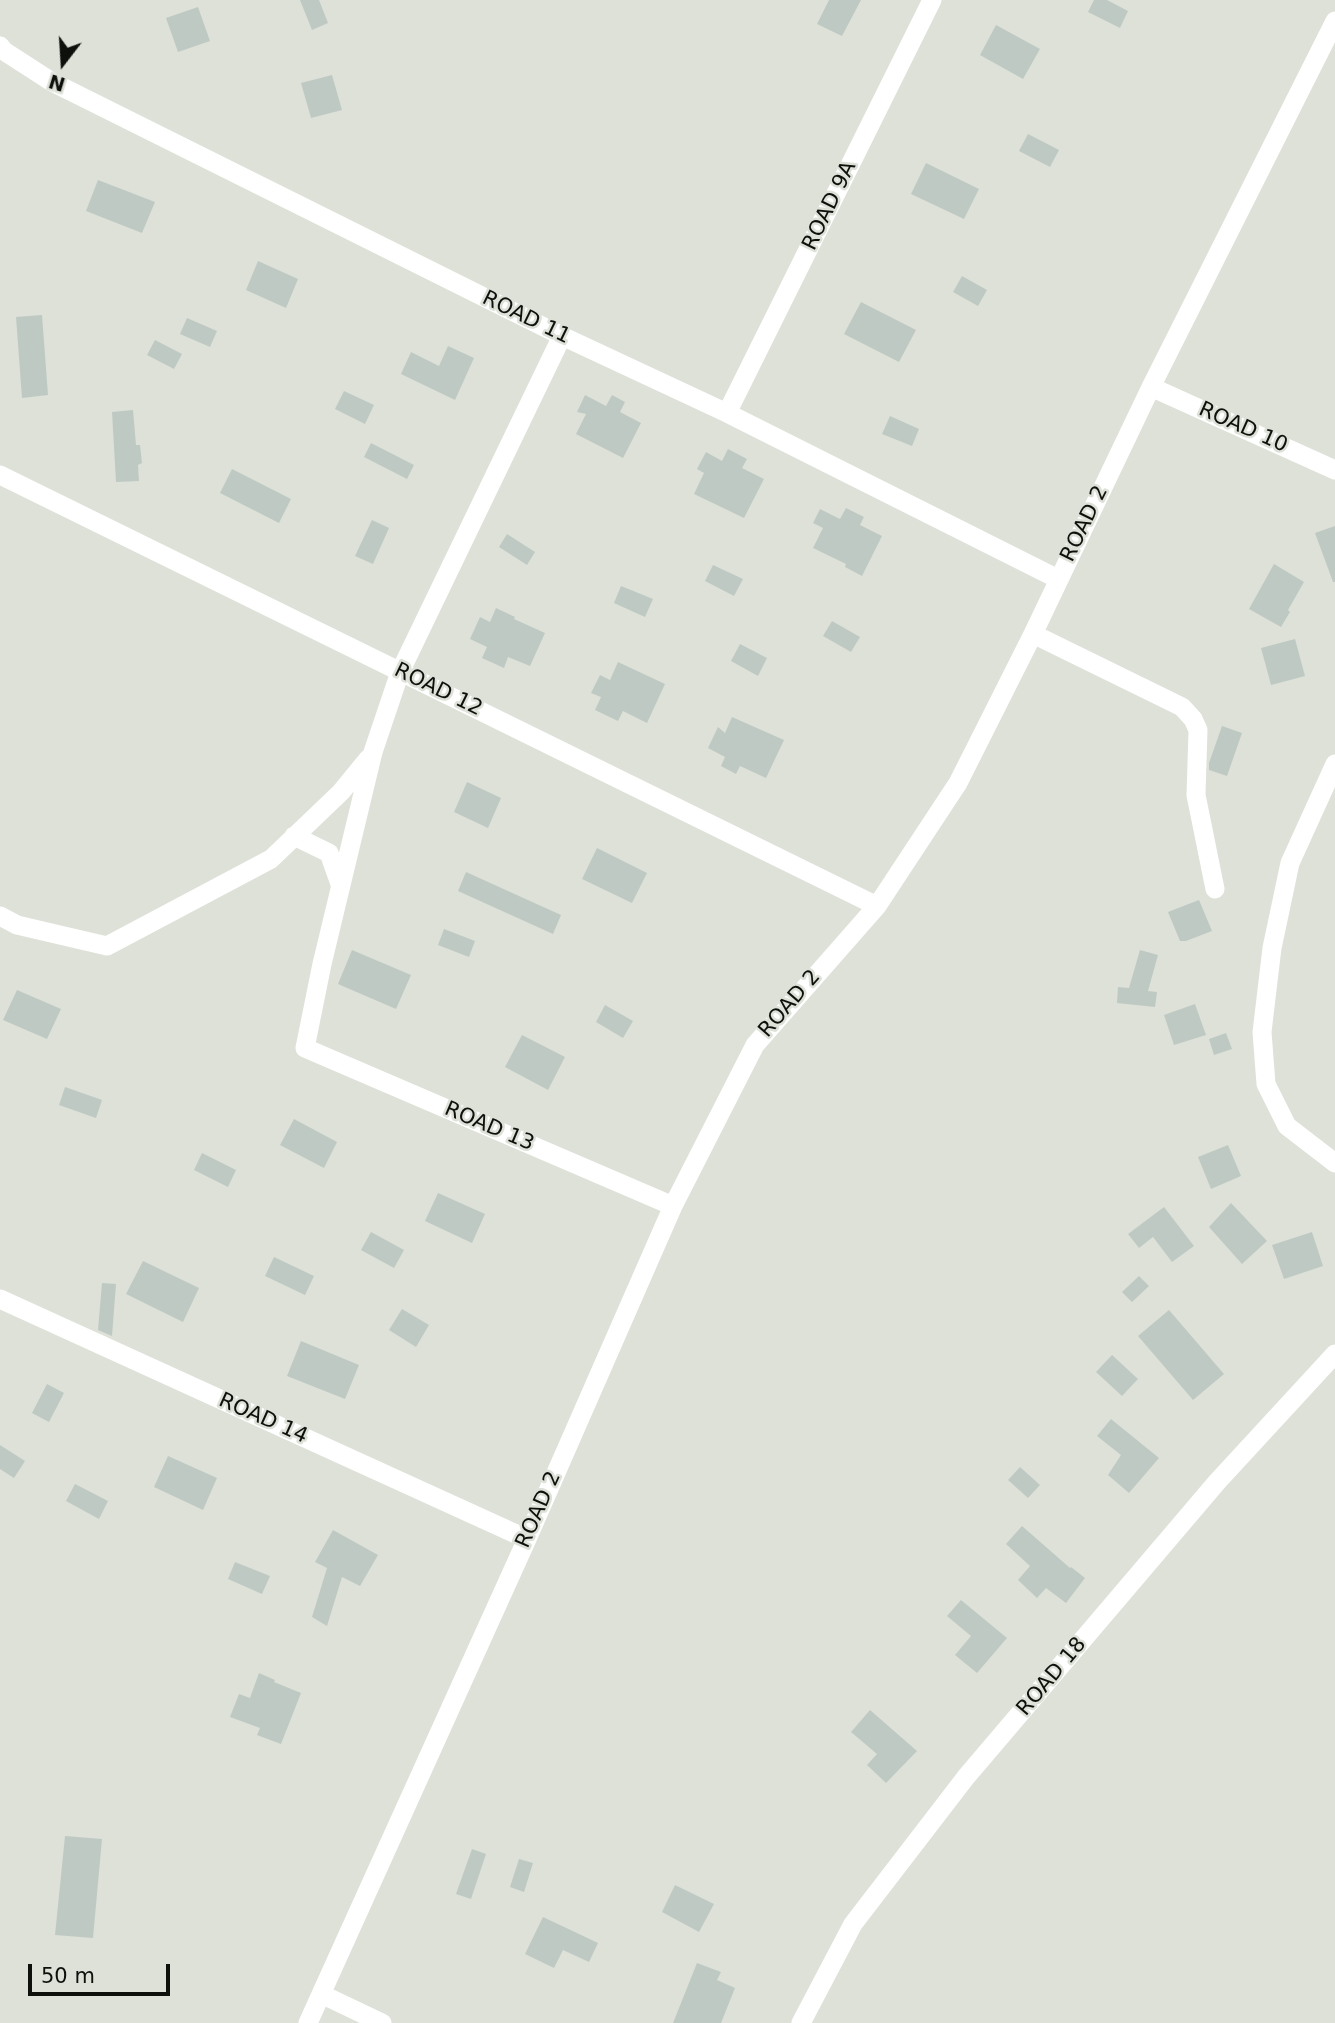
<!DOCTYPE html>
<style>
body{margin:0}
#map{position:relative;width:1335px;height:2023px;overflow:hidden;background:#dde1d8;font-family:"DejaVu Sans",sans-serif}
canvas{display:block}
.north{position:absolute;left:28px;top:28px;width:70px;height:70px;-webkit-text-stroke:5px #dde1d8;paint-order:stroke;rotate:197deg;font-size:19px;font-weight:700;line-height:28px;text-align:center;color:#0e100c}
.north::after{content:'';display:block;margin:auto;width:24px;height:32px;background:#0e100c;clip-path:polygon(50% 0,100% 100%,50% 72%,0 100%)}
.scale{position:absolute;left:28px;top:1964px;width:142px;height:32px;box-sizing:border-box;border:4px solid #0e100c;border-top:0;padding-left:9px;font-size:21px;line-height:24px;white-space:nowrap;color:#0e100c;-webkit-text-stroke:5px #dde1d8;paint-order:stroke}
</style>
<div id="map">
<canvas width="1335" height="2023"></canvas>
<div class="north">N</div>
<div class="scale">50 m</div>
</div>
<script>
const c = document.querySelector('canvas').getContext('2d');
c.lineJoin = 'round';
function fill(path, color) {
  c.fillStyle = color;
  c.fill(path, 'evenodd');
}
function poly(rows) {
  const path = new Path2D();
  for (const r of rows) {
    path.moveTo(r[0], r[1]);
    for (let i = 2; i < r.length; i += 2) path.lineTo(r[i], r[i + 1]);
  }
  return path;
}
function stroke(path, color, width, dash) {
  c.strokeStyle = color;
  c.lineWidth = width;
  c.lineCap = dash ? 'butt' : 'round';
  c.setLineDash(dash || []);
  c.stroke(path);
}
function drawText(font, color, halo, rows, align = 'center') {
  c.font = font + ' "DejaVu Sans",sans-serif';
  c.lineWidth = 5;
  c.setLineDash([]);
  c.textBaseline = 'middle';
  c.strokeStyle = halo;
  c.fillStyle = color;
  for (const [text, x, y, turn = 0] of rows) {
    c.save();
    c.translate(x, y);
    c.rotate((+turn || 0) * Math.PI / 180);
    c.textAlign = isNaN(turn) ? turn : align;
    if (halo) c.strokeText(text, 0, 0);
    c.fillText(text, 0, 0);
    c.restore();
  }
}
fill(poly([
 [300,0,319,0,328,23,312,30],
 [829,0,861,0,842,36,817,24],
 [1094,0,1107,0,1128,11,1120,28,1088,12],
 [198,7,210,41,178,52,166,18],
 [996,25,1040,49,1023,79,980,55],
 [332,75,342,110,311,118,301,83],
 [1028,134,1059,150,1050,167,1019,151],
 [926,163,979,189,964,219,911,194],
 [98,180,155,202,142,233,86,211],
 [258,261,298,279,286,308,246,290],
 [962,276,987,290,978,306,953,292],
 [861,302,916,330,899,362,844,334],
 [42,315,48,395,22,398,16,317],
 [187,318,217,331,210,347,180,334],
 [155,340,182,354,174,369,147,355],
 [448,346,474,358,455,400,401,374,411,352,439,366],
 [344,391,374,405,365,424,335,409],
 [585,395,606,406,612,395,625,402,620,412,641,423,623,458,576,434,586,414,577,412],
 [133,410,136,445,140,445,142,463,138,465,139,481,116,482,112,412],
 [890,416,919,429,912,446,882,434],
 [371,443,414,465,407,479,364,457],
 [728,449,747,459,742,468,764,479,744,518,694,494,704,473,697,469,706,452,722,461],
 [232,469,291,499,279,523,220,493],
 [846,508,864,517,860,525,882,536,862,576,845,567,846,564,813,548,823,528,813,523,820,509,840,519],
 [372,520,389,528,373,564,355,556],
 [1335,526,1335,582,1333,582,1315,533],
 [507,534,535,552,527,565,499,547],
 [1274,564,1304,582,1288,610,1290,612,1281,627,1249,609],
 [713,565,743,579,734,596,705,581],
 [621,586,653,599,645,617,614,603],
 [496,608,515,617,514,619,545,633,530,666,508,657,504,668,482,658,487,647,470,639,480,617,490,622],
 [832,621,860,637,851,652,823,636],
 [1295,639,1305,676,1271,685,1261,648],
 [740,644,767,658,758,676,731,661],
 [618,662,665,684,647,723,623,711,618,721,595,710,601,697,591,693,600,675,610,680],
 [732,717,784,740,766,778,740,766,736,774,721,766,725,757,708,748,718,727,725,733],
 [1222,726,1242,733,1227,776,1209,770,1209,763],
 [467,782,501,798,488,828,454,812],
 [597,848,647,873,632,903,582,879],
 [466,872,561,915,553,934,458,891],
 [1199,900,1212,931,1186,941,1180,941,1168,912],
 [444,929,475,941,469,957,438,945],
 [352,950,411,975,396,1009,338,984],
 [1140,950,1158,955,1148,991,1157,992,1155,1007,1117,1003,1118,987,1129,988],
 [17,990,61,1009,47,1039,3,1020],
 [1195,1004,1206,1035,1174,1045,1164,1015],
 [605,1005,633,1021,623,1038,596,1022],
 [1226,1033,1232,1049,1214,1055,1209,1039],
 [522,1035,565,1057,548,1090,505,1067],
 [65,1087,102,1100,96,1118,59,1105],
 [294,1119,337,1142,324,1168,280,1145],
 [1228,1145,1241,1176,1211,1189,1198,1157],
 [202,1153,236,1170,228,1187,194,1170],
 [438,1193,485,1214,472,1243,425,1221],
 [1231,1203,1267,1241,1242,1264,1209,1227],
 [1164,1207,1194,1246,1172,1262,1153,1237,1139,1248,1128,1234],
 [371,1232,404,1250,394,1268,361,1250],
 [1312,1232,1323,1266,1284,1279,1272,1245],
 [274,1257,314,1276,305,1295,265,1276],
 [143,1261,199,1288,183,1322,126,1294],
 [1139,1276,1149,1286,1132,1302,1122,1292],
 [102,1283,116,1284,112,1336,98,1330],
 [402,1309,429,1325,416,1347,389,1330],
 [1169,1310,1224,1374,1193,1400,1138,1336],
 [301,1341,359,1365,345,1399,287,1376],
 [1112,1355,1138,1379,1122,1396,1096,1372],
 [47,1384,64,1393,49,1422,32,1413],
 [1111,1419,1159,1458,1129,1493,1108,1475,1121,1455,1097,1436],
 [0,1445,25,1461,14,1478,0,1469],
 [168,1456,217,1478,203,1510,154,1487],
 [1020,1467,1040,1485,1028,1498,1008,1480],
 [75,1484,108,1501,99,1519,66,1501],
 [1022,1526,1070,1568,1071,1567,1085,1578,1066,1603,1046,1588,1037,1598,1018,1580,1030,1566,1006,1544],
 [333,1530,378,1555,360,1586,342,1577,327,1626,312,1617,327,1568,315,1562],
 [235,1562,270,1576,262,1594,228,1579],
 [961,1600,1007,1638,977,1673,955,1655,971,1636,947,1616],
 [259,1673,275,1680,274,1682,301,1693,281,1744,257,1735,260,1728,230,1717,239,1694,250,1698],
 [870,1710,917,1751,886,1783,867,1765,877,1754,851,1732],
 [65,1836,102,1839,93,1938,55,1935],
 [472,1849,486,1854,471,1899,456,1894],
 [519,1859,533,1863,524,1892,510,1887],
 [675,1885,714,1904,699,1932,662,1912],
 [543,1917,598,1943,589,1962,563,1950,554,1968,525,1954],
 [697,1963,721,1972,717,1980,735,1988,721,2023,673,2023]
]), '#bfc9c3');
stroke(poly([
 [0,46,4,51,52,82,562,336,727,413,1058,579],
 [562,336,400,672,373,752,322,964,305,1048,673,1206],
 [1151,387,1335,470],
 [727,413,932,0],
 [0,475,877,906],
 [1033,634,1182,707,1193,719,1198,730,1196,795,1215,889],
 [1335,764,1290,863,1272,948,1262,1032,1266,1084,1287,1126,1335,1163],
 [294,836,329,853,340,884],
 [0,916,17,925,107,946,271,859,341,792,368,759],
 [0,1299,527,1539],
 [321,1994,382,2023],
 [308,2023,527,1539,673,1206,755,1045,877,906,958,783,1033,634,1151,387,1335,21],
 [801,2023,853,1924,966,1777,1217,1482,1335,1354]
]), '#fff', 19);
drawText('21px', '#0e100c', '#dde1d8', [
 ["ROAD 9A",830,206,-64],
 ["ROAD 11",526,318,26],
 ["ROAD 10",1243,428,24],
 ["ROAD 2",1085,524,-64],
 ["ROAD 12",438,690,26],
 ["ROAD 2",790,1004,-49],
 ["ROAD 13",489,1127,23],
 ["ROAD 14",263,1419,24],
 ["ROAD 2",539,1510,-66],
 ["ROAD 18",1052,1677,-50]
]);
</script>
